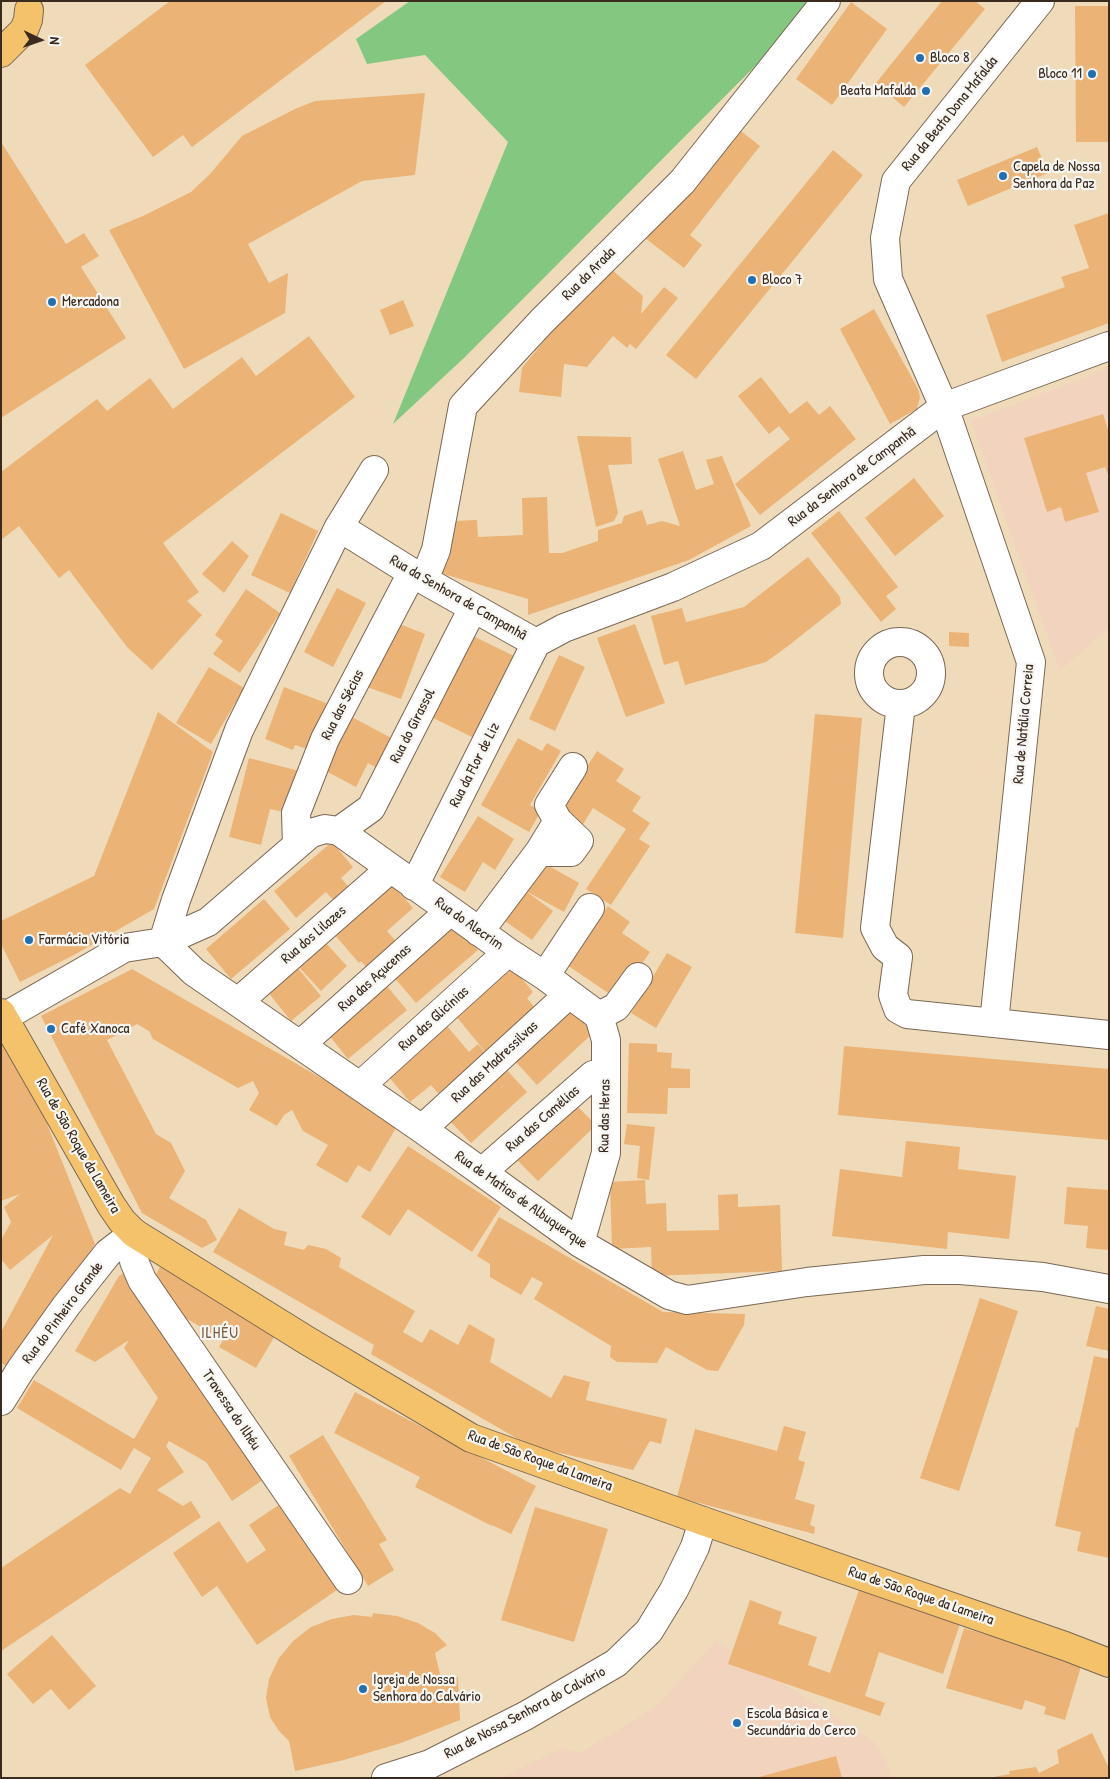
<!DOCTYPE html>
<meta charset="utf-8">
<style>
body{margin:0}
#map{position:relative;width:1110px;height:1779px;overflow:hidden;background:#efdbba;font-family:"Patrick Hand",sans-serif}
canvas{display:block}
.frame{position:absolute;inset:0;border:2px solid #3b2a1e;pointer-events:none}
.north{position:absolute;left:15px;top:15px;width:50px;height:50px;-webkit-text-stroke:4px #f6f6f2;paint-order:stroke;rotate:93deg;font-size:14px;font-weight:700;line-height:20px;text-align:center;color:#3b2a1e}
.north::after{content:'';display:block;margin:auto;width:18px;height:22px;background:#3b2a1e;clip-path:polygon(50% 0,100% 100%,50% 72%,0 100%)}
</style>
<div id="map">
<canvas width="1110" height="1779"></canvas>
<div class="frame"></div>
<div class="north">N</div>
</div>
<script>
const c = document.querySelector('canvas').getContext('2d');
c.lineJoin = 'round';
function fill(path, color) {
  c.fillStyle = color;
  c.fill(path, 'evenodd');
}
function poly(rows) {
  const path = new Path2D();
  for (const r of rows) {
    if (r.length === 3) {
      path.moveTo(r[0] + r[2], r[1]);
      path.arc(r[0], r[1], r[2], 0, 2 * Math.PI);
      continue;
    }
    path.moveTo(r[0], r[1]);
    for (let i = 2; i < r.length; i += 2) path.lineTo(r[i], r[i + 1]);
  }
  return path;
}
function stroke(path, color, width, dash) {
  c.strokeStyle = color;
  c.lineWidth = width;
  c.lineCap = dash ? 'butt' : 'round';
  c.setLineDash(dash || []);
  c.stroke(path);
}
function drawText(font, color, halo, rows, align = 'center') {
  c.font = font + ' "Patrick Hand",sans-serif';
  c.lineWidth = 4.5;
  c.setLineDash([]);
  c.textBaseline = 'middle';
  c.strokeStyle = halo;
  c.fillStyle = color;
  for (const [text, x, y, turn = 0] of rows) {
    c.save();
    c.translate(x, y);
    c.rotate((+turn || 0) * Math.PI / 180);
    c.textAlign = isNaN(turn) ? turn : align;
    if (halo) c.strokeText(text, 0, 0);
    c.fillText(text, 0, 0);
    c.restore();
  }
}
fill(poly([
 [1109,368,1109,627,1060,671,971,421],
 [716,1640,873,1741,886,1761,892,1778,500,1778,562,1748,580,1753,657,1706]
]), '#f2d4be');
fill(poly([
 [410,1,817,1,801,20,465,357,393,424,508,142,425,55,367,64,356,39]
]), '#83c781');
fill(poly([
 [170,1,386,1,192,147,183,135,153,157,85,65],
 [942,1,975,1,985,9,904,107,876,83],
 [851,2,887,29,832,105,796,79],
 [1075,6,1109,6,1109,142,1076,142],
 [425,93,415,175,362,181,248,244,269,283,288,273,285,313,184,369,109,230,143,216,191,192,210,174,242,136,295,109,315,101],
 [733,125,760,146,690,235,702,245,684,268,645,238],
 [1,142,66,244,84,233,99,256,81,267,126,338,1,418],
 [1037,147,1048,173,968,206,957,180],
 [833,150,863,175,696,379,666,355],
 [1109,213,1109,323,1002,362,986,315,1065,287,1061,277,1089,268,1074,225],
 [606,265,643,296,641,314,664,287,678,298,636,349,630,344,627,348,613,336,587,367,564,364,561,397,519,392,522,368],
 [403,300,414,326,390,335,380,310],
 [874,309,918,389,920,397,917,409,890,424,840,329],
 [309,336,355,397,163,543,199,592,187,601,202,615,152,670,127,647,69,570,59,578,19,526,1,540,1,472,97,399,107,411,150,378,173,409,242,357,256,376],
 [761,377,790,414,807,401,819,415,830,406,856,439,760,515,735,484,790,439,779,426,769,434,738,396],
 [1103,414,1109,433,1109,477,1105,467,1086,473,1099,512,1065,522,1061,507,1047,512,1024,438],
 [577,436,631,437,632,464,608,465,618,513,614,521,596,527],
 [683,451,696,490,714,484,706,460,722,456,751,526,689,560,528,615,528,599,437,572,453,521,477,520,478,537,523,535,522,498,547,497,549,553,562,553,598,541,598,530,622,523,624,516,642,510,647,525,662,521,680,526,658,459],
 [914,478,944,516,895,556,865,518],
 [839,511,898,587,886,596,896,609,881,622,811,533],
 [281,513,318,531,290,593,251,575],
 [232,541,249,556,224,593,202,574],
 [808,557,840,597,841,604,788,646,766,662,685,685,678,661,664,665,651,616,682,608,686,622,744,607],
 [337,588,366,603,333,667,304,652],
 [246,589,280,613,240,673,213,654,223,641,215,635],
 [392,621,425,634,401,699,367,687],
 [635,624,665,703,626,717,597,638],
 [949,632,969,633,969,647,949,646],
 [469,634,514,656,474,738,429,716],
 [559,655,585,667,555,731,529,719],
 [209,667,244,688,211,744,176,723],
 [284,687,334,706,316,752,295,745,293,750,265,739],
 [158,712,213,752,154,909,74,955,20,982,1,944,1,921,94,876],
 [815,714,862,718,843,938,795,933],
 [350,716,395,740,379,769,368,763,356,787,322,769],
 [518,738,542,751,547,743,561,751,530,805,541,811,529,832,481,805],
 [597,751,624,769,616,781,641,797,632,811,650,823,639,839,650,846,611,905,586,889,626,829,593,808,582,826,559,811],
 [249,758,303,772,293,814,270,809,261,845,229,837],
 [478,816,514,839,495,870,483,862,465,892,440,877],
 [332,842,353,867,341,878,352,891,337,904,326,892,296,918,274,891],
 [542,862,579,883,564,912,526,891],
 [391,883,413,908,387,931,403,949,373,975,361,961,359,963,334,934],
 [523,889,553,911,532,940,502,919],
 [264,899,290,929,231,979,206,949],
 [608,906,630,922,622,933,650,952,617,999,567,965],
 [455,923,478,950,416,1003,393,976],
 [324,941,347,966,321,991,298,966],
 [667,953,692,967,656,1028,631,1013],
 [297,967,321,996,291,1021,267,991],
 [513,968,533,992,527,998,538,1012,487,1054,455,1015],
 [132,969,399,1123,370,1172,358,1165,347,1183,316,1165,328,1145,303,1131,292,1110,284,1115,277,1126,249,1110,259,1093,253,1081,238,1088,153,1039,149,1031,137,1024,107,1040,156,1134,171,1143,185,1171,169,1198,206,1220,217,1240,202,1248,142,1213,41,1016],
 [386,985,407,1010,348,1059,328,1034],
 [570,1008,593,1033,537,1085,514,1060],
 [1,1009,95,1244,24,1375,1,1363,1,1332,53,1235,10,1270,1,1259,1,1240,11,1222,4,1207,20,1194,1,1201],
 [447,1026,469,1052,478,1044,491,1060,444,1100,431,1085,410,1102,388,1076],
 [629,1043,657,1044,657,1052,672,1053,671,1068,690,1069,690,1088,668,1088,667,1114,627,1113],
 [844,1046,1109,1069,1109,1140,838,1115],
 [504,1067,527,1092,471,1143,448,1119],
 [574,1103,596,1125,538,1181,517,1160],
 [627,1124,655,1127,649,1180,637,1178,640,1146,624,1144],
 [906,1141,960,1147,958,1169,1016,1176,1009,1239,948,1232,947,1249,832,1236,840,1169,902,1177],
 [408,1146,501,1207,472,1252,408,1209,390,1236,361,1217],
 [645,1180,646,1204,666,1203,667,1231,719,1230,718,1195,738,1194,738,1207,780,1205,782,1271,652,1276,651,1247,612,1249,610,1182],
 [1067,1187,1109,1190,1109,1250,1086,1248,1088,1226,1064,1224],
 [239,1208,274,1229,287,1232,284,1245,304,1250,308,1245,326,1249,341,1258,339,1267,415,1311,403,1332,422,1343,430,1329,458,1345,469,1324,495,1339,490,1362,551,1398,564,1375,590,1382,586,1400,667,1419,661,1444,650,1441,633,1470,530,1446,371,1354,374,1345,213,1252],
 [499,1217,663,1312,745,1314,744,1325,718,1371,707,1370,666,1347,657,1363,617,1362,610,1357,611,1346,534,1299,543,1283,532,1277,521,1295,490,1277,490,1264,477,1256],
 [160,1267,276,1334,256,1368,219,1347,223,1340,160,1303,273,1473,232,1501,206,1462,169,1441,166,1446,184,1472,157,1490,183,1506,191,1501,201,1517,1,1651,1,1568,120,1488,130,1494,151,1458,134,1448,121,1470,17,1408,34,1380,134,1439,158,1398,124,1348,129,1340,95,1362,75,1351,119,1276,130,1269,149,1287],
 [980,1298,1018,1311,959,1491,920,1478],
 [1096,1306,1109,1309,1109,1351,1086,1346],
 [1094,1356,1109,1359,1109,1558,1077,1551,1081,1532,1055,1526,1076,1427,1078,1428],
 [355,1392,536,1486,511,1534,492,1525,492,1526,415,1487,420,1477,334,1433],
 [784,1426,806,1432,798,1460,805,1462,795,1499,815,1505,810,1525,815,1527,814,1534,677,1497,695,1429,777,1451],
 [323,1435,387,1540,379,1544,394,1570,368,1586,289,1456],
 [292,1496,350,1581,257,1645,217,1586,202,1597,173,1553,219,1521,247,1563,266,1550,249,1525],
 [535,1507,608,1529,574,1642,501,1620],
 [859,1590,960,1624,943,1674,879,1652,865,1696,885,1703,880,1716,728,1664,750,1600,782,1612,778,1624,817,1637,808,1665,830,1673],
 [373,1613,397,1616,418,1623,435,1633,447,1645,435,1653,441,1678,458,1677,460,1720,401,1743,344,1760,295,1771,289,1741,279,1731,270,1717,266,1698,269,1679,279,1658,293,1641,311,1627,332,1619,354,1615,372,1617],
 [964,1628,1082,1663,1065,1720,1044,1714,1046,1707,1025,1700,1022,1710,946,1688],
 [52,1635,96,1686,69,1710,51,1689,33,1704,7,1674],
 [1092,1733,1109,1768,1109,1778,988,1778,1010,1774,1009,1771,1036,1767,1039,1773,1059,1763,1057,1750],
 [836,1756,842,1778,759,1778,759,1777]
]), '#ebb376');
const minor = poly([
 [1040,1,896,181,885,238,888,279,944,407,1031,662,994,1023,1109,1035],
 [339,527,374,470],
 [424,580,436,550,463,406,542,321,682,182,826,1],
 [900,673,31],
 [536,643,564,628,673,587,761,546,944,407,1109,346],
 [901,704,875,928,885,947,898,957,893,995,898,1009,907,1014,994,1023],
 [558,821,549,805,573,767],
 [339,831,371,808,473,608],
 [297,845,296,813,325,739,412,573],
 [414,886,536,643],
 [479,932,539,852,558,821,579,841,571,852,539,852],
 [163,942,176,900,239,730,339,527,424,580,536,643],
 [163,942,208,922,311,833,325,829,339,831,508,952,545,976,599,1016],
 [545,976,590,908],
 [238,1002,390,869],
 [599,1016,616,1007,638,977],
 [4,1017,124,948,163,942,194,972,422,1129,580,1243,669,1295,687,1300,807,1282,924,1270,960,1270,1043,1277,1109,1289],
 [300,1045,450,911],
 [360,1086,508,952],
 [422,1129,568,995],
 [482,1172,593,1075,606,1072],
 [134,1233,134,1261,142,1280,348,1580],
 [580,1243,606,1153,606,1040,599,1016],
 [1,1401,21,1369,66,1306,108,1253,134,1233],
 [386,1778,430,1764,525,1716,616,1663,649,1631,674,1590,695,1547,703,1521]
]);
const major = poly([
 [1,53,24,30,28,20,29,10],
 [1,1013,111,1205,122,1221,134,1233,306,1340,471,1438,703,1521,1065,1646,1109,1663]
]);
stroke(minor, '#7a6855', 30);
stroke(major, '#7a6855', 30);
stroke(minor, '#fff', 28);
stroke(major, '#f3c26a', 28);
for (const [x, y, r, color] of [
 [920,58,5,"#1f6fb2"],
 [1092,74,5,"#1f6fb2"],
 [926,91,5,"#1f6fb2"],
 [1003,176,5,"#1f6fb2"],
 [752,280,5,"#1f6fb2"],
 [52,302,5,"#1f6fb2"],
 [29,940,5,"#1f6fb2"],
 [51,1029,5,"#1f6fb2"],
 [363,1689,5,"#1f6fb2"],
 [737,1723,5,"#1f6fb2"]
]) {
  const dot = new Path2D();
  dot.arc(x, y, r, 0, 2 * Math.PI);
  c.fillStyle = color;
  c.fill(dot);
  stroke(dot, '#f6f6f2', 2);
}
drawText('15px', '#3b2a1e', '#f6f6f2', [
 ["Bloco 8",930,58],
 ["Bloco 11",1082,74,"right"],
 ["Beata Mafalda",916,91,"right"],
 ["Capela de Nossa",1013,167],
 ["Senhora da Paz",1013,184],
 ["Bloco 7",762,280],
 ["Mercadona",62,302],
 ["Farmácia Vitória",39,940],
 ["Café Xanoca",61,1029],
 ["Igreja de Nossa",373,1680],
 ["Senhora do Calvário",373,1697],
 ["Escola Básica e",747,1714],
 ["Secundária do Cerco",747,1731]
], 'left');
drawText('15px', '#3b2a1e', '#f6f6f2', [
 ["Rua da Beata Dona Mafalda",950,114,-51],
 ["Rua da Arada",589,274,-45],
 ["Rua da Senhora de Campanhã",852,477,-37],
 ["Rua da Senhora de Campanhã",458,598,30],
 ["Rua das Sécias",343,705,-63],
 ["Rua de Natália Correia",1024,724,-85],
 ["Rua do Girassol",413,726,-63],
 ["Rua da Flor de Liz",475,765,-63],
 ["Rua do Alecrim",469,924,35],
 ["Rua dos Lilazes",314,935,-41],
 ["Rua das Açucenas",375,978,-42],
 ["Rua das Glicínias",434,1019,-42],
 ["Rua das Madressilvas",495,1062,-43],
 ["Rua das Heras",605,1116,-89],
 ["Rua das Camélias",543,1119,-41],
 ["Rua de São Roque da Lameira",78,1146,60],
 ["Rua de Matias de Albuquerque",521,1200,35],
 ["Rua do Pinheiro Grande",63,1313,-53],
 ["Travessa do Ilhéu",231,1410,56],
 ["Rua de São Roque da Lameira",540,1461,20],
 ["Rua de São Roque da Lameira",921,1596,19],
 ["Rua de Nossa Senhora do Calvário",525,1713,-28]
]);
c.letterSpacing = '1px';
drawText('16px', '#795a3d', '#f6f6f2', [
 ["ILHÉU",220,1334]
]);
c.letterSpacing = '0px';
</script>
